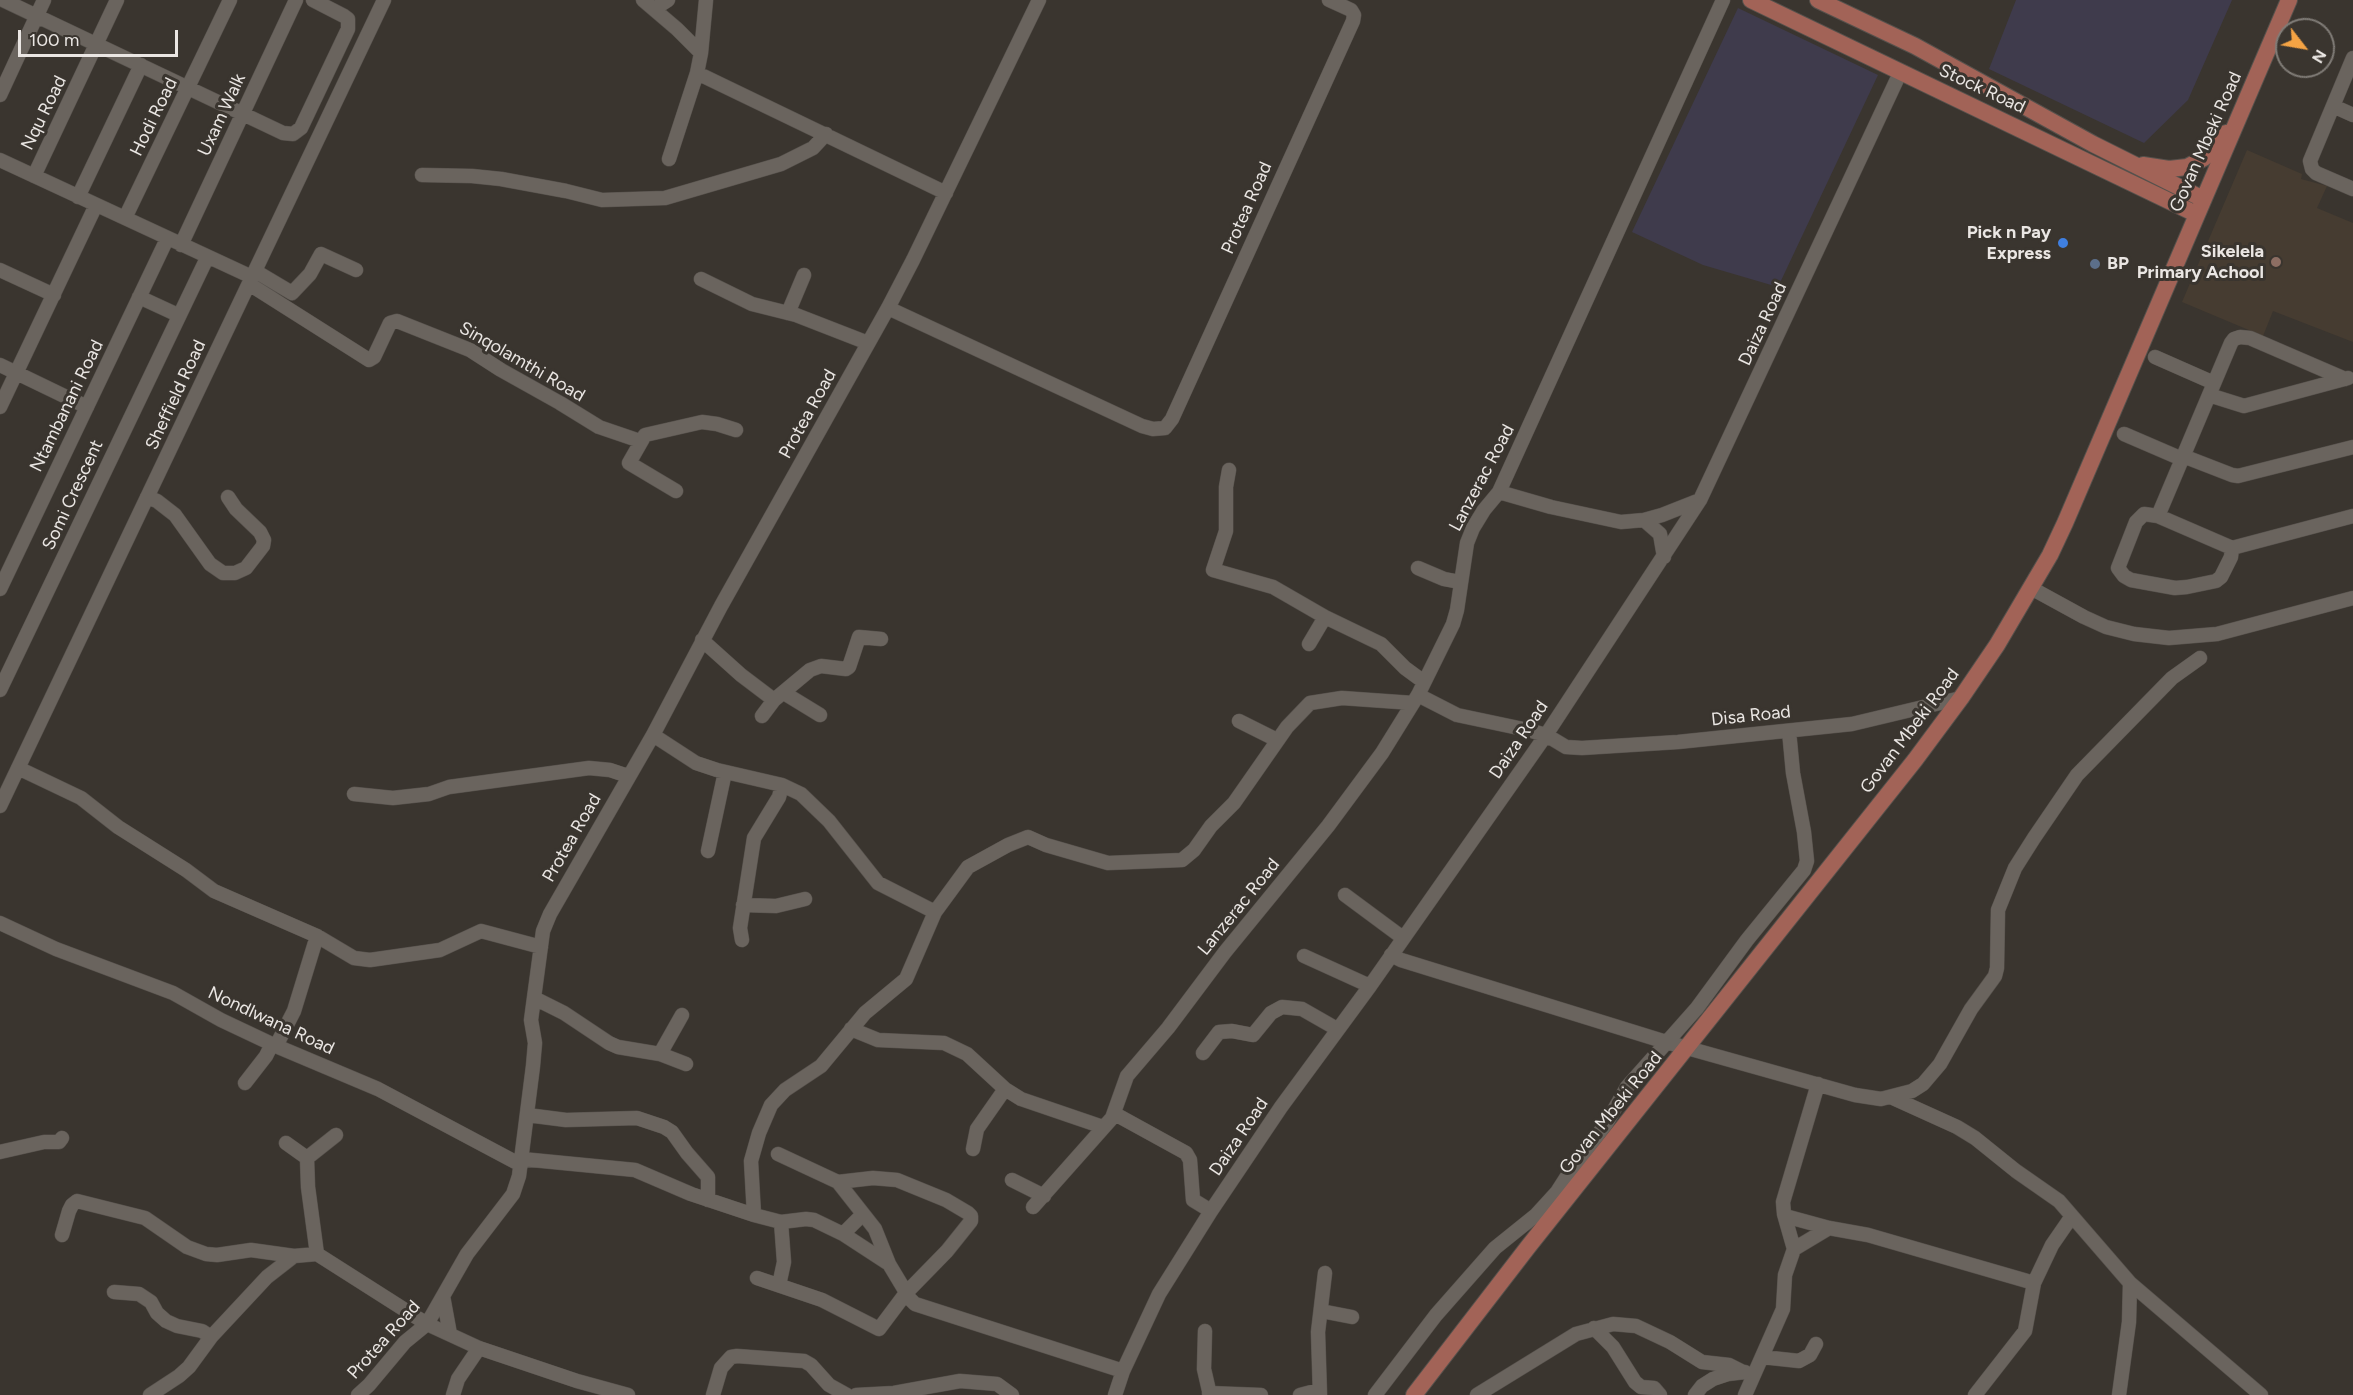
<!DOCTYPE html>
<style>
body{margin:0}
#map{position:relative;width:2353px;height:1395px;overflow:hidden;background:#3a352f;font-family:Figtree,sans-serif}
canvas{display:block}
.north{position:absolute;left:2275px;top:18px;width:60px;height:60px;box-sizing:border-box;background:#3a352f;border:2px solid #807c77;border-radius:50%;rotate:121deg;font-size:16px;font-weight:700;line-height:24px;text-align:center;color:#eae6e3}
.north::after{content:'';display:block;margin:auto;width:21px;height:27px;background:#f4a344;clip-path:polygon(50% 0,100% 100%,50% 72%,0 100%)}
.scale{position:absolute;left:18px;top:30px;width:160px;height:27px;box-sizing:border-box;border:3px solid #eae6e3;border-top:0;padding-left:8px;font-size:18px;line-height:21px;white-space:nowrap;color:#eae6e3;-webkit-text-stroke:4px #3a352f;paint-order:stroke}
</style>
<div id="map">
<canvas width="2353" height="1395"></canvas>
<div class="north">N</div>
<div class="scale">100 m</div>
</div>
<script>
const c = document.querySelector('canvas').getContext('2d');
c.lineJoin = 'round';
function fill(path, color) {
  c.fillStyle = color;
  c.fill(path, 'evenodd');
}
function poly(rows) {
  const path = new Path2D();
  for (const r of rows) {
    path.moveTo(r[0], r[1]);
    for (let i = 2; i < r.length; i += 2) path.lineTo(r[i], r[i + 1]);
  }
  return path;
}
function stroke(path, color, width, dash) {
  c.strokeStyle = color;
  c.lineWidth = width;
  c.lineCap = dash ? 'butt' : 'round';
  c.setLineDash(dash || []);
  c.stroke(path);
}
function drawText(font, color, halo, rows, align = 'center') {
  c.font = font + ' Figtree,sans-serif';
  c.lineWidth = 6;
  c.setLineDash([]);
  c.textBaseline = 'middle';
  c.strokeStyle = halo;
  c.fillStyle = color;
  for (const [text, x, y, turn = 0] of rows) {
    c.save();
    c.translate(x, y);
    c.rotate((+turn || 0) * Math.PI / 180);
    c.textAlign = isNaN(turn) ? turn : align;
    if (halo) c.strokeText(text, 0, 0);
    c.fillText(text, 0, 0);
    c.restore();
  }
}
fill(poly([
 [2247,150,2302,174,2301,179,2327,186,2317,208,2353,223,2353,342,2273,311,2263,336,2182,302]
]), '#463c31');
fill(poly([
 [2016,0,2232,0,2188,100,2144,143,1989,69],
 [1738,8,1878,75,1778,287,1703,265,1632,232]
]), '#3f3b4c');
const minor = poly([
 [3,0,283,133,293,134,301,128,348,29,348,19,344,16,313,0],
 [643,0,677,29,701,53],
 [654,9,668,0],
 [2353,58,2310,161,2312,169,2316,173,2353,189],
 [697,73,946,193],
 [0,95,44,0],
 [2333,106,2353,115],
 [669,159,697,73,701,53,706,0],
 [0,160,252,277],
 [422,175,472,176,501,179,566,191,602,200,665,198,781,164,813,148,826,134],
 [34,176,117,0],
 [78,197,141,65],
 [125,218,230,0],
 [181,245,296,0],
 [0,270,54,295],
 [255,271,292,293,310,274,321,254,356,270],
 [701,279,752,304,796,315,868,343],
 [249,284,369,360,374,357,390,323,397,321,470,350,501,370,560,403,599,427,640,441],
 [139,297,178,315],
 [888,308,1142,426,1153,429,1165,428,1172,419,1353,21,1354,15,1351,10,1329,0],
 [788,313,804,275],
 [2155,357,2214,383],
 [0,365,87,407],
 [2209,395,2244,406,2348,378],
 [0,407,96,205],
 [2124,434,2182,459],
 [2183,456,2232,475,2238,476,2353,447],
 [1229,470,1226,487,1226,531,1213,570,1273,587,1325,617,1381,644,1405,668,1424,682],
 [676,491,629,463,645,435,702,422,717,424,736,430],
 [1499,492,1551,507,1621,522,1644,520,1662,515,1700,500],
 [147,497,157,501,175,515,210,564,223,573,235,573,246,568,263,546,264,540,260,532,236,509,228,497],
 [2158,516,2231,343,2234,339,2240,337,2250,338,2345,379],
 [1644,520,1660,534,1664,557],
 [2232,548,2231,557,2221,577,2216,581,2187,587,2175,588,2131,580,2124,576,2118,568,2136,522,2144,514,2158,516,2232,548,2353,516],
 [1418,568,1444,579,1460,582],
 [2031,588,2084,617,2106,627,2134,634,2169,638,2217,634,2353,598],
 [0,589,167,239],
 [702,640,741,675,774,700],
 [1309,644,1325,617],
 [0,690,207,258],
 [784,693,820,715],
 [1418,695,1457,715,1528,730,1546,735,1566,747,1582,748,1678,742,1852,724,1961,698],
 [762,716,774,700,810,670,821,666,846,669,849,667,859,637,881,639],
 [1239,721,1277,740],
 [653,735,696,763,717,770,782,785,801,794,829,821,878,883,935,912],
 [18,768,81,798,118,827,186,870,214,891,317,936,354,958,370,960,440,950,481,931,541,947],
 [354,794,393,798,429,794,449,787,589,768,610,770,628,776],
 [0,806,384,0],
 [708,851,725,772],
 [1345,895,1403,938],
 [743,905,776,906,805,899],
 [0,923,56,949,173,993,221,1020,276,1046,378,1089,521,1165],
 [742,940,740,928,754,838,779,797,782,785],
 [1391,955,1401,960,1666,1042,1855,1095,1881,1099,1912,1091,1923,1084,1940,1064,1971,1009,1995,976,1997,968,1998,910,2015,868,2034,838,2077,775,2172,678,2200,658],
 [1304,956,1370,986],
 [534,998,564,1013,609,1043,618,1047,660,1054,686,1064],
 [851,1029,878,1040,944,1043,967,1054,1005,1089,1021,1099,1103,1127],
 [276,1046,294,1011,317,936],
 [1203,1053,1219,1032,1232,1031,1253,1035,1271,1013,1282,1007,1302,1009,1337,1029],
 [660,1054,682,1015],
 [245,1083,266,1056,272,1044],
 [1893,1098,1957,1127,1975,1138,2016,1171,2059,1201,2130,1283,2261,1395],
 [1115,1114,1186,1153,1190,1160,1193,1200,1211,1211],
 [527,1115,566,1120,637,1118,664,1127,672,1132,687,1153,708,1177,708,1200],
 [286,1143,307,1158],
 [973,1149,977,1129,1005,1089],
 [0,1152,44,1142,59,1142,62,1138],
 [778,1154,838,1182,875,1229,889,1264,910,1299,915,1304,1123,1371],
 [307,1158,308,1187,317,1254],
 [307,1158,336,1135],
 [522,1159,635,1170,691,1194,754,1215,781,1222,806,1219,814,1220,843,1234,889,1264],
 [1012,1180,1044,1196],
 [1033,1207,1112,1118,1127,1076,1168,1028,1225,952,1328,826,1382,753,1418,695,1453,624,1457,610,1467,543,1473,528,1484,510,1499,492,1723,0],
 [754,1215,751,1161,759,1133,771,1105,785,1090,821,1066,865,1013,906,979,935,912,968,867,1008,845,1028,837,1046,845,1108,863,1182,860,1194,850,1211,826,1234,803,1287,727,1310,703,1342,698,1413,703],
 [1785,1216,1829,1228,1868,1235,2034,1283],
 [843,1234,863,1214],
 [62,1235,69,1211,72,1205,77,1201,145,1218,187,1247,206,1254,217,1255,251,1250,294,1256],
 [1794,1249,1829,1228],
 [757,1278,822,1300,879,1329,906,1293,947,1251,971,1221,971,1216,968,1213,946,1200,897,1180,873,1178,838,1182],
 [779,1285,784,1262,781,1222],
 [114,1292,139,1294,151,1302,157,1313,166,1321,177,1326,202,1331,211,1337],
 [443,1296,450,1334],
 [1321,1311,1352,1317],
 [1594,1328,1613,1347,1635,1382,1641,1387,1654,1388,1660,1395],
 [1205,1331,1204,1369,1210,1395],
 [1762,1357,1799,1361,1810,1355,1816,1344],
 [1209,1393,1261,1395],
 [150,1395,179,1376,189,1367,211,1337,267,1277,294,1256,317,1254,427,1324,479,1348,577,1381,628,1395],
 [358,1395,369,1385,405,1342,427,1324,467,1254,513,1194,519,1176,533,1066,535,1043,531,1020,543,931,550,914,653,735,721,606,888,308,913,260,1039,0],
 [453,1395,458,1379,479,1348],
 [713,1395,721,1368,731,1357,737,1356,804,1361,811,1365,829,1385,847,1395],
 [856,1395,894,1393,960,1381,997,1384,1012,1395],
 [1115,1395,1123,1371,1159,1294,1211,1211,1281,1107,1370,986,1546,735,1700,500,1900,73],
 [1300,1395,1319,1390],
 [1320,1395,1318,1332,1325,1273],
 [1375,1395,1436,1315,1495,1248,1536,1215,1557,1192,1573,1167,1606,1124,1627,1087,1697,1008,1747,940,1804,870,1807,861,1804,832,1793,773,1789,731],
 [1477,1395,1576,1334,1613,1324,1636,1326,1670,1342,1702,1362,1729,1365,1743,1372],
 [1695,1395,1702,1386,1713,1379,1728,1374,1745,1372],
 [1745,1395,1783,1309,1785,1275,1794,1249,1784,1214,1783,1202,1818,1084],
 [1975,1395,2025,1331,2034,1283,2052,1245,2072,1216],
 [2119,1395,2129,1322,2130,1283]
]);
const major = poly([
 [1751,0,2196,214],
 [1818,0,1915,46,2093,144,2203,199],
 [2143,165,2169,169,2187,167,2204,158,2226,133],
 [1414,1395,1528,1247,1915,760,1961,698,1997,645,2050,555,2065,523,2289,0]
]);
stroke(minor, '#56514c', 15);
stroke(major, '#56514c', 18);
stroke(minor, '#6a645e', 14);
stroke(major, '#a26357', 16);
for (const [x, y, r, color] of [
 [2063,243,6,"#3f7fe0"],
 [2276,262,6,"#8d6e63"],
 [2095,264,6,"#5c6f8a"]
]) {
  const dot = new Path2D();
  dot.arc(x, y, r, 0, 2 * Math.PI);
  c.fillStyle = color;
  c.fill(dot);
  stroke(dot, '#3a352f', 2);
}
drawText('18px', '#eae6e3', '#3a352f', [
 ["Stock Road",1982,89,25],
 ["Nqu Road",44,113,-64],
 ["Uxam Walk",222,115,-65],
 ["Hodi Road",154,117,-64],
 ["Govan Mbeki Road",2206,142,-66],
 ["Protea Road",1247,208,-66],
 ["Daiza Road",1763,324,-65],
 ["Sinqolamthi Road",522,362,30],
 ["Sheffield Road",176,395,-65],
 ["Ntambanani Road",67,406,-64],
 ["Protea Road",808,414,-61],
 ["Lanzerac Road",1482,478,-62],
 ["Somi Crescent",73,495,-65],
 ["Disa Road",1751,716,-6],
 ["Govan Mbeki Road",1910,731,-53],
 ["Daiza Road",1519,740,-56],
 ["Protea Road",572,838,-60],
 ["Lanzerac Road",1239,907,-51],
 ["Nondlwana Road",271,1021,25],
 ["Govan Mbeki Road",1611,1113,-51],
 ["Daiza Road",1239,1137,-56],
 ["Protea Road",384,1340,-48]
]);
drawText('bold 18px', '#eae6e3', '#3a352f', [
 ["Pick n Pay",2051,233],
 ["Express",2051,254],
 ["Sikelela",2264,252],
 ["Primary Achool",2264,273],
 ["BP",2107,264,"left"]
], 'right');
</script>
